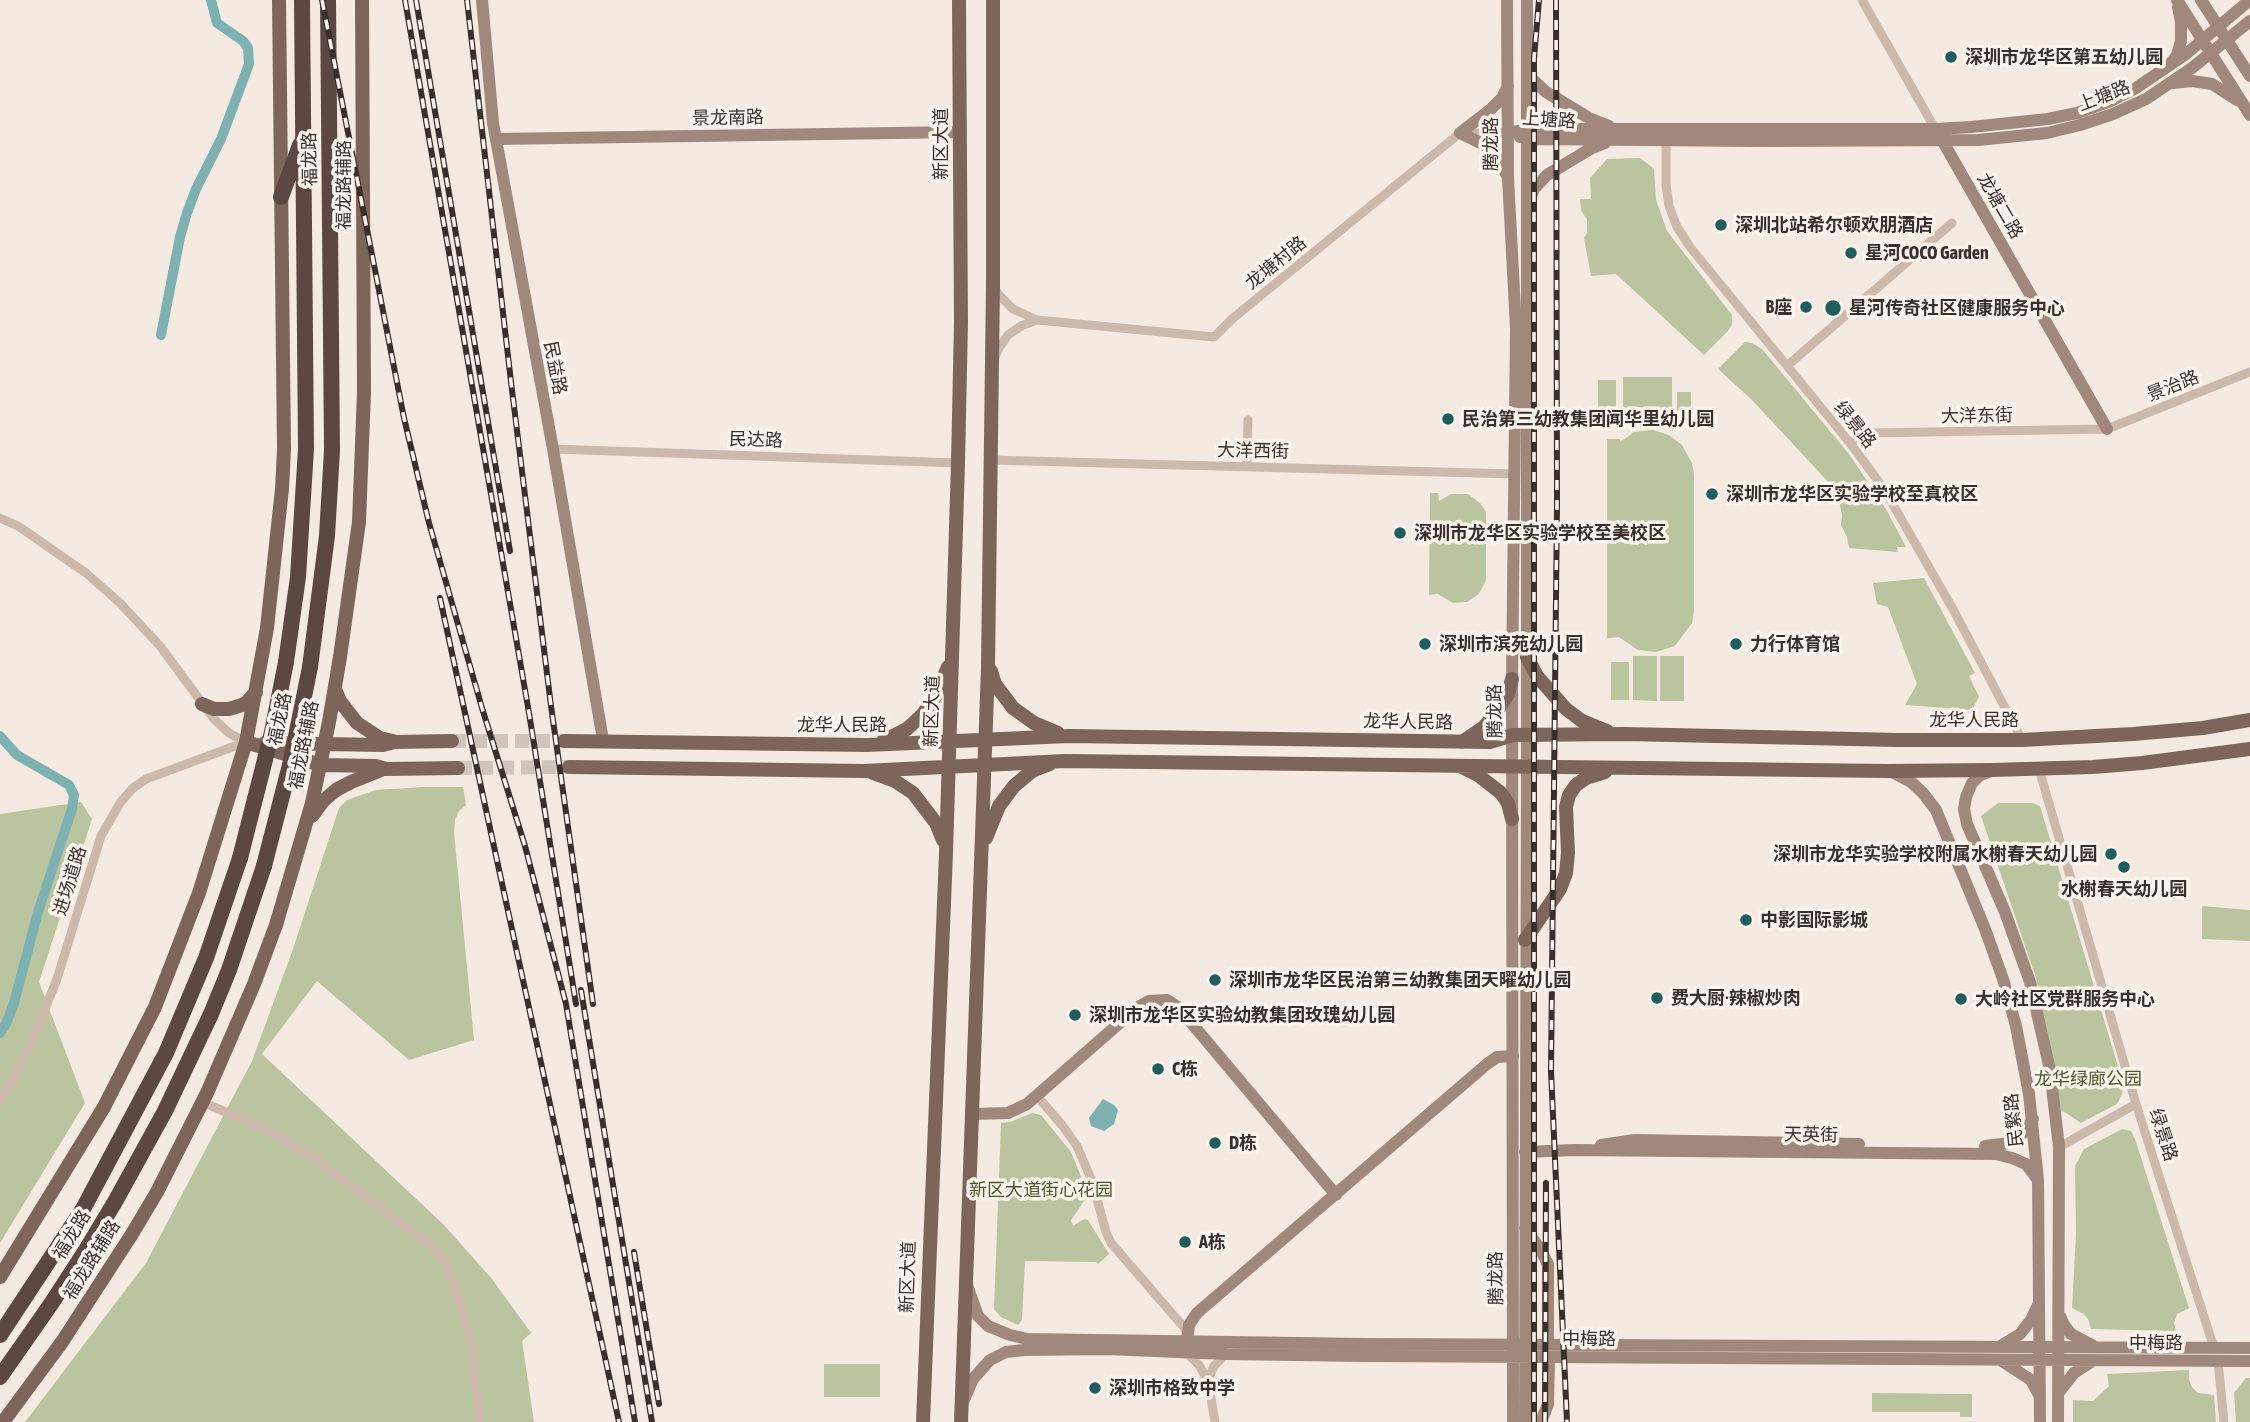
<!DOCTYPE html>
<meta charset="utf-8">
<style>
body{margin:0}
canvas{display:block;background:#f4eae1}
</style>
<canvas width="2250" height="1422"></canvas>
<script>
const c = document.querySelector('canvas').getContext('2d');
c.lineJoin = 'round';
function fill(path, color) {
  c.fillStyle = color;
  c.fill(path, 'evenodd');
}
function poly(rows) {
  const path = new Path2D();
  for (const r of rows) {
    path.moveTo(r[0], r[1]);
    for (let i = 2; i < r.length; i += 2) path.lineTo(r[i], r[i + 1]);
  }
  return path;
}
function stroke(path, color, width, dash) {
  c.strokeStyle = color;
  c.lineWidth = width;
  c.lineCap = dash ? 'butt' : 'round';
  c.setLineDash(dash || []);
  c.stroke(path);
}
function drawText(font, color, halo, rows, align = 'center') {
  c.font = font + ' "Asap Condensed","Noto Sans SC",sans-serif';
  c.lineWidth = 7;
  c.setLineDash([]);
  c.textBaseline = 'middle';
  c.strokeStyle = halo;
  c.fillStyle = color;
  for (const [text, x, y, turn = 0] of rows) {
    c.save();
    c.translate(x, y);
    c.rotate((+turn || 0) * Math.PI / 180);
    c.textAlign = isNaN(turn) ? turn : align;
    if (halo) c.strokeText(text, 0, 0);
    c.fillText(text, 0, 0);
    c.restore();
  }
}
fill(poly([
 [1640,158,1654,169,1656,200,1667,231,1732,315,1732,324,1728,331,1704,355,1616,274,1591,276,1584,238,1587,233,1587,220,1581,210,1580,199,1591,199,1590,178,1607,159],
 [1745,342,1752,343,1762,349,1849,454,1886,509,1906,547,1897,547,1898,552,1849,548,1847,537,1841,525,1842,515,1839,501,1832,486,1752,400,1718,369],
 [1623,377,1672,377,1672,422,1623,421],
 [1598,380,1616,380,1616,418,1598,418],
 [1677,392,1691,392,1691,420,1677,420],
 [1653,430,1669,435,1682,445,1692,463,1694,474,1694,612,1692,623,1675,646,1656,652,1638,650,1619,637,1607,638,1607,439,1620,439,1620,442,1634,432],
 [1430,493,1438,493,1439,501,1451,494,1468,494,1480,503,1486,512,1486,580,1479,594,1467,602,1453,603,1438,594,1429,595],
 [1924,578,1975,673,1969,676,1979,697,1972,710,1905,705,1917,684,1888,607,1877,604,1873,583],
 [1633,656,1657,656,1657,701,1633,700],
 [1660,656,1684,656,1684,701,1660,701],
 [1611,662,1629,662,1629,700,1611,700],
 [424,787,463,787,466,805,459,811,455,820,454,832,474,1040,409,1060,317,981,262,1054,443,1224,492,1279,531,1333,522,1341,534,1422,25,1422,146,1263,252,1061,293,949,339,808,347,800,376,790],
 [81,802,92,819,39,982,85,1103,0,1243,0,814],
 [1998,803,2033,803,2040,806,2123,1083,2122,1094,2117,1104,2081,1123,2061,1110,2036,978,1981,816],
 [2202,906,2250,910,2250,941,2202,939],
 [1032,1113,1041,1115,1071,1152,1087,1191,1086,1198,1071,1220,1073,1226,1084,1219,1088,1220,1109,1254,1098,1264,1096,1262,1025,1261,1022,1320,1018,1325,1001,1317,994,1309,1001,1123,1010,1122],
 [2122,1129,2131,1131,2135,1139,2189,1308,2177,1314,2174,1323,2176,1331,2091,1329,2088,1319,2084,1314,2072,1308,2076,1234,2075,1166,2084,1149],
 [824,1364,880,1364,880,1397,824,1397],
 [2189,1370,2189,1379,2192,1387,2198,1393,2214,1395,2216,1422,2073,1422,2073,1400,2093,1401,2109,1386,2107,1374],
 [2246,1378,2250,1378,2250,1422,2236,1422,2234,1393],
 [1872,1393,1972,1394,1972,1417,1960,1417,1960,1412,1872,1412]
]), '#bac49f');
fill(poly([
 [1103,1099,1114,1105,1118,1110,1114,1124,1104,1131,1091,1126,1089,1118]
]), '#7eb2b2');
stroke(poly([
 [161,335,180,237,187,213,196,189,221,139,249,64,248,48,243,41,217,23,211,0],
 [0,736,17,755,69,785,74,795,72,809,38,912,14,1003,6,1024,0,1033]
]), '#7eb2b2', 10);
stroke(poly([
 [452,741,564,741],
 [458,768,569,767]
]), '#cfc5bd', 14, [14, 7]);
stroke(poly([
 [1862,0,1937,132],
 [1666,141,1666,185,1669,206,1677,227,1690,247,1850,443,1884,489,1954,611,2022,740],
 [994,288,999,295,1013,309,1037,320,1214,337,1232,319,1460,133,1508,133],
 [995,357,999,348,1008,335,1021,326,1037,320],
 [1787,366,1952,223],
 [1850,443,1858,437,1868,433,2107,429,2250,372],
 [553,449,958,463],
 [991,460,1515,474],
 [1247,467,1248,420],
 [0,518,18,526,86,573,120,603,160,646,214,719,229,733,246,742],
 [2039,769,2136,1104,2214,1348],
 [1037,1096,1062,1125,1077,1146,1092,1181,1106,1232,1111,1243,1188,1332],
 [0,1102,22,1063,41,1019,57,979,101,836,120,803,132,789,146,779,246,742],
 [202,1102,257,1125,310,1155,434,1248,445,1261,452,1278,470,1337,480,1422],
 [2059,1147,2136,1104],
 [1187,1353,1199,1365,1208,1381,1215,1422],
 [2218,1361,2224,1422],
 [1208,1381,1214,1366,1226,1354]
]), '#cdb9ab', 9);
stroke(poly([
 [482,0,493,123,553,449,603,740],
 [1507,0,1508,178,1516,328,1512,679,1513,1422],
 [2177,0,2250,115],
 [2201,0,2250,76],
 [2171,63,2177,55,2181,41,2181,22,2178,7],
 [1528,70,1532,79,1546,92,1589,118,1609,126],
 [2173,83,2192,81,2212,84,2237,100],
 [1508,133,1527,129,1935,129,1971,127,2048,119,2077,113,2111,101,2136,88,2186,54,2250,0],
 [1520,137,1527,139,1758,141,1978,140,2047,133,2080,125,2113,114,2146,99,2192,68,2250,21],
 [496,139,960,132],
 [1942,140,2107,429],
 [1506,174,1498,159,1485,145,1460,133,1491,109,1502,98,1508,86],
 [1529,200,1534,189,1547,175,1590,149,1605,143],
 [1991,771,1980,775,1972,783,1966,797,1964,809,1967,824,2005,912,2030,982,2050,1070,2059,1147,2058,1422],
 [1892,772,1911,782,1923,793,1936,810,1985,929,2003,979,2016,1026,2029,1094,2038,1180,2040,1422],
 [971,1114,1008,1113,1027,1104,1138,1007,1149,1001,1167,1000,1178,1007,1336,1195],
 [1601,1145,1635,1140,1859,1144],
 [1985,1146,2010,1143,2023,1133,2033,1119],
 [1525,1152,1574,1150,1996,1154,2012,1158,2026,1164,2038,1180],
 [1525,1228,1540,1249,1548,1264,1548,1343],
 [967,1285,978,1316,988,1326,1010,1335,1027,1339,1366,1344,2250,1348],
 [2060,1316,2064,1325,2071,1334,2092,1345],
 [1187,1341,1189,1325,1197,1313,1487,1064,1497,1057,1513,1056],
 [2002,1345,2020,1334,2031,1320,2038,1305],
 [2002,1361,2031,1380,2039,1395],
 [2059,1392,2074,1373,2091,1362],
 [964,1400,973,1379,990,1360,1006,1352,1024,1350,1107,1349,1226,1354,1363,1356,2250,1361],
 [1525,1422,1527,792,1527,0],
 [1541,1422,1548,1404,1549,1357]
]), '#a1887c', 12);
stroke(poly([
 [1527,657,1537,676,1566,709,1582,721,1607,731],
 [991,671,995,684,1013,708,1034,723,1058,733],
 [335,689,340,701,357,723,380,738,393,741],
 [202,704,214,709,229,709,245,704,256,692],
 [564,741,867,745,1069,736,1490,742,1513,735,1625,734,1898,740,2022,740,2133,734,2203,728,2250,720],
 [883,741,907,729,923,714,935,697,948,667],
 [246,742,321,765,376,766,386,769,458,768],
 [1462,742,1484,727,1493,717,1508,694,1512,679],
 [265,743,383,745,394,742,452,741],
 [569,767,864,771,1065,761,1888,771,1992,770,2093,767,2142,763,2250,749],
 [1462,767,1478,775,1501,793,1508,803,1512,819],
 [873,773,895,781,913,793,936,823,943,840],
 [312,816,323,801,336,790,351,782,381,770],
 [986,838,999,806,1014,786,1032,771,1050,764],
 [1525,940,1560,889,1566,873,1568,853,1566,807,1569,795,1576,785,1586,778,1605,772],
 [0,1277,104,1107,155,1007,199,893,246,742,267,628,282,489,284,449,279,0],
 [3,1422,62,1342,132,1234,157,1192,207,1093,254,984,276,925,312,803,329,722,340,657,359,522,364,392,362,0],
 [923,1422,946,853,958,463,961,322,959,0],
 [961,1422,988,667,993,285,993,0]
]), '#7d655c', 14);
stroke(poly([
 [281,197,300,145],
 [286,662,298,577,306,449,302,0],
 [310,667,327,536,332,450,328,0],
 [0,1335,83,1209,166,1053,206,958,240,858],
 [0,1377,51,1304,86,1250,116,1200,165,1111,211,1014,229,970,264,866]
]), '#5c4842', 16);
const rail = poly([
 [322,0,404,418,429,523,482,708,525,846,566,1004,635,1422],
 [405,0,528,707,576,1004],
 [416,0,510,551],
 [467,0,511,382,551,706,593,1004],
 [1556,0,1557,503,1551,1071,1567,1422],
 [440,598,619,1422],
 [581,990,652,1422],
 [634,1252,659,1404],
 [1534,1422,1534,58,1539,0],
 [1545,1422,1546,1183]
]);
stroke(rail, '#3b2f2b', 6);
stroke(rail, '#fbf4ed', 3.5, [10]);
stroke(poly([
 [240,858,272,732,286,662],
 [264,866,291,761,310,667]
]), '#5c4842', 16);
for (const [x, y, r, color] of [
 [1951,57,7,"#1f5d5e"],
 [1721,225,7,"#1f5d5e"],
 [1851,253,7,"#1f5d5e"],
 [1806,307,7,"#1f5d5e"],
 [1833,308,9,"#1f5d5e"],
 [1448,419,7,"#1f5d5e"],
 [1712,494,7,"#1f5d5e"],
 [1400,533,7,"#1f5d5e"],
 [1425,644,7,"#1f5d5e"],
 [1736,644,7,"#1f5d5e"],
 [2111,854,7,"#1f5d5e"],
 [2124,867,7,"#1f5d5e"],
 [1746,920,7,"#1f5d5e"],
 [1215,980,7,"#1f5d5e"],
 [1657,998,7,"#1f5d5e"],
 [1961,999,7,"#1f5d5e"],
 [1075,1015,7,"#1f5d5e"],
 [1158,1069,7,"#1f5d5e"],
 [1215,1143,7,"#1f5d5e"],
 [1185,1242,7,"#1f5d5e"],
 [1095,1388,7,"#1f5d5e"]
]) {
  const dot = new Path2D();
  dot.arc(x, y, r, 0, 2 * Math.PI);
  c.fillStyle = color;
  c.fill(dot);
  stroke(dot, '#fbf4ed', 2.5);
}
drawText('bold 18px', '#3b2f2b', '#fbf4ed', [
 ["深圳市龙华区第五幼儿园",1965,57],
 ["深圳北站希尔顿欢朋酒店",1735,225],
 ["星河COCO Garden",1865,253],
 ["B座",1792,307,"right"],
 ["星河传奇社区健康服务中心",1849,308],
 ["民治第三幼教集团闻华里幼儿园",1462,419],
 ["深圳市龙华区实验学校至真校区",1726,494],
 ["深圳市龙华区实验学校至美校区",1414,533],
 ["深圳市滨苑幼儿园",1439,644],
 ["力行体育馆",1750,644],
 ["深圳市龙华实验学校附属水榭春天幼儿园",2097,854,"right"],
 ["水榭春天幼儿园",2124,889,"center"],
 ["中影国际影城",1760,920],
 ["深圳市龙华区民治第三幼教集团天曜幼儿园",1229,980],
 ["费大厨·辣椒炒肉",1671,998],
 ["大岭社区党群服务中心",1975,999],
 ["深圳市龙华区实验幼教集团玫瑰幼儿园",1089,1015],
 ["C栋",1172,1069],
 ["D栋",1229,1143],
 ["A栋",1199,1242],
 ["深圳市格致中学",1109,1388]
], 'left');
drawText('18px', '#3b2f2b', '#fbf4ed', [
 ["上塘路",2104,96,-21],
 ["景龙南路",728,118,-1],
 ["上塘路",1549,120,4],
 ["新区大道",941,144,-90],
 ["腾龙路",1491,144,-90],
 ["福龙路",310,159,-91],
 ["福龙路辅路",344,185,-90],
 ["龙塘二路",2000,206,60],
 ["龙塘村路",1276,263,-39],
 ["民益路",555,368,79],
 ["景治路",2173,386,-22],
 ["大洋东街",1977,416,-1],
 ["绿景路",1855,425,51],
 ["民达路",756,440,2],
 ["大洋西街",1253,451,1],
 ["新区大道",932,711,-88],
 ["腾龙路",1495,711,-91],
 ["福龙路",280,719,-78],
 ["龙华人民路",1974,720],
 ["龙华人民路",1408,722,1],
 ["龙华人民路",842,725],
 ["福龙路辅路",304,745,-79],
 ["进场道路",70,881,-73],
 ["民繁路",2014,1120,-96],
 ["天英街",1811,1135,1],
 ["绿景路",2163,1135,72],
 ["福龙路",72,1235,-58],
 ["福龙路辅路",92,1260,-58],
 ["新区大道",908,1277,-88],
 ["腾龙路",1496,1278,-91],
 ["中梅路",1589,1339],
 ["中梅路",2156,1343]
]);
drawText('18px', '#4c5a2e', '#fbf4ed', [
 ["龙华绿廊公园",2088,1079],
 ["新区大道街心花园",1041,1190]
]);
</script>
